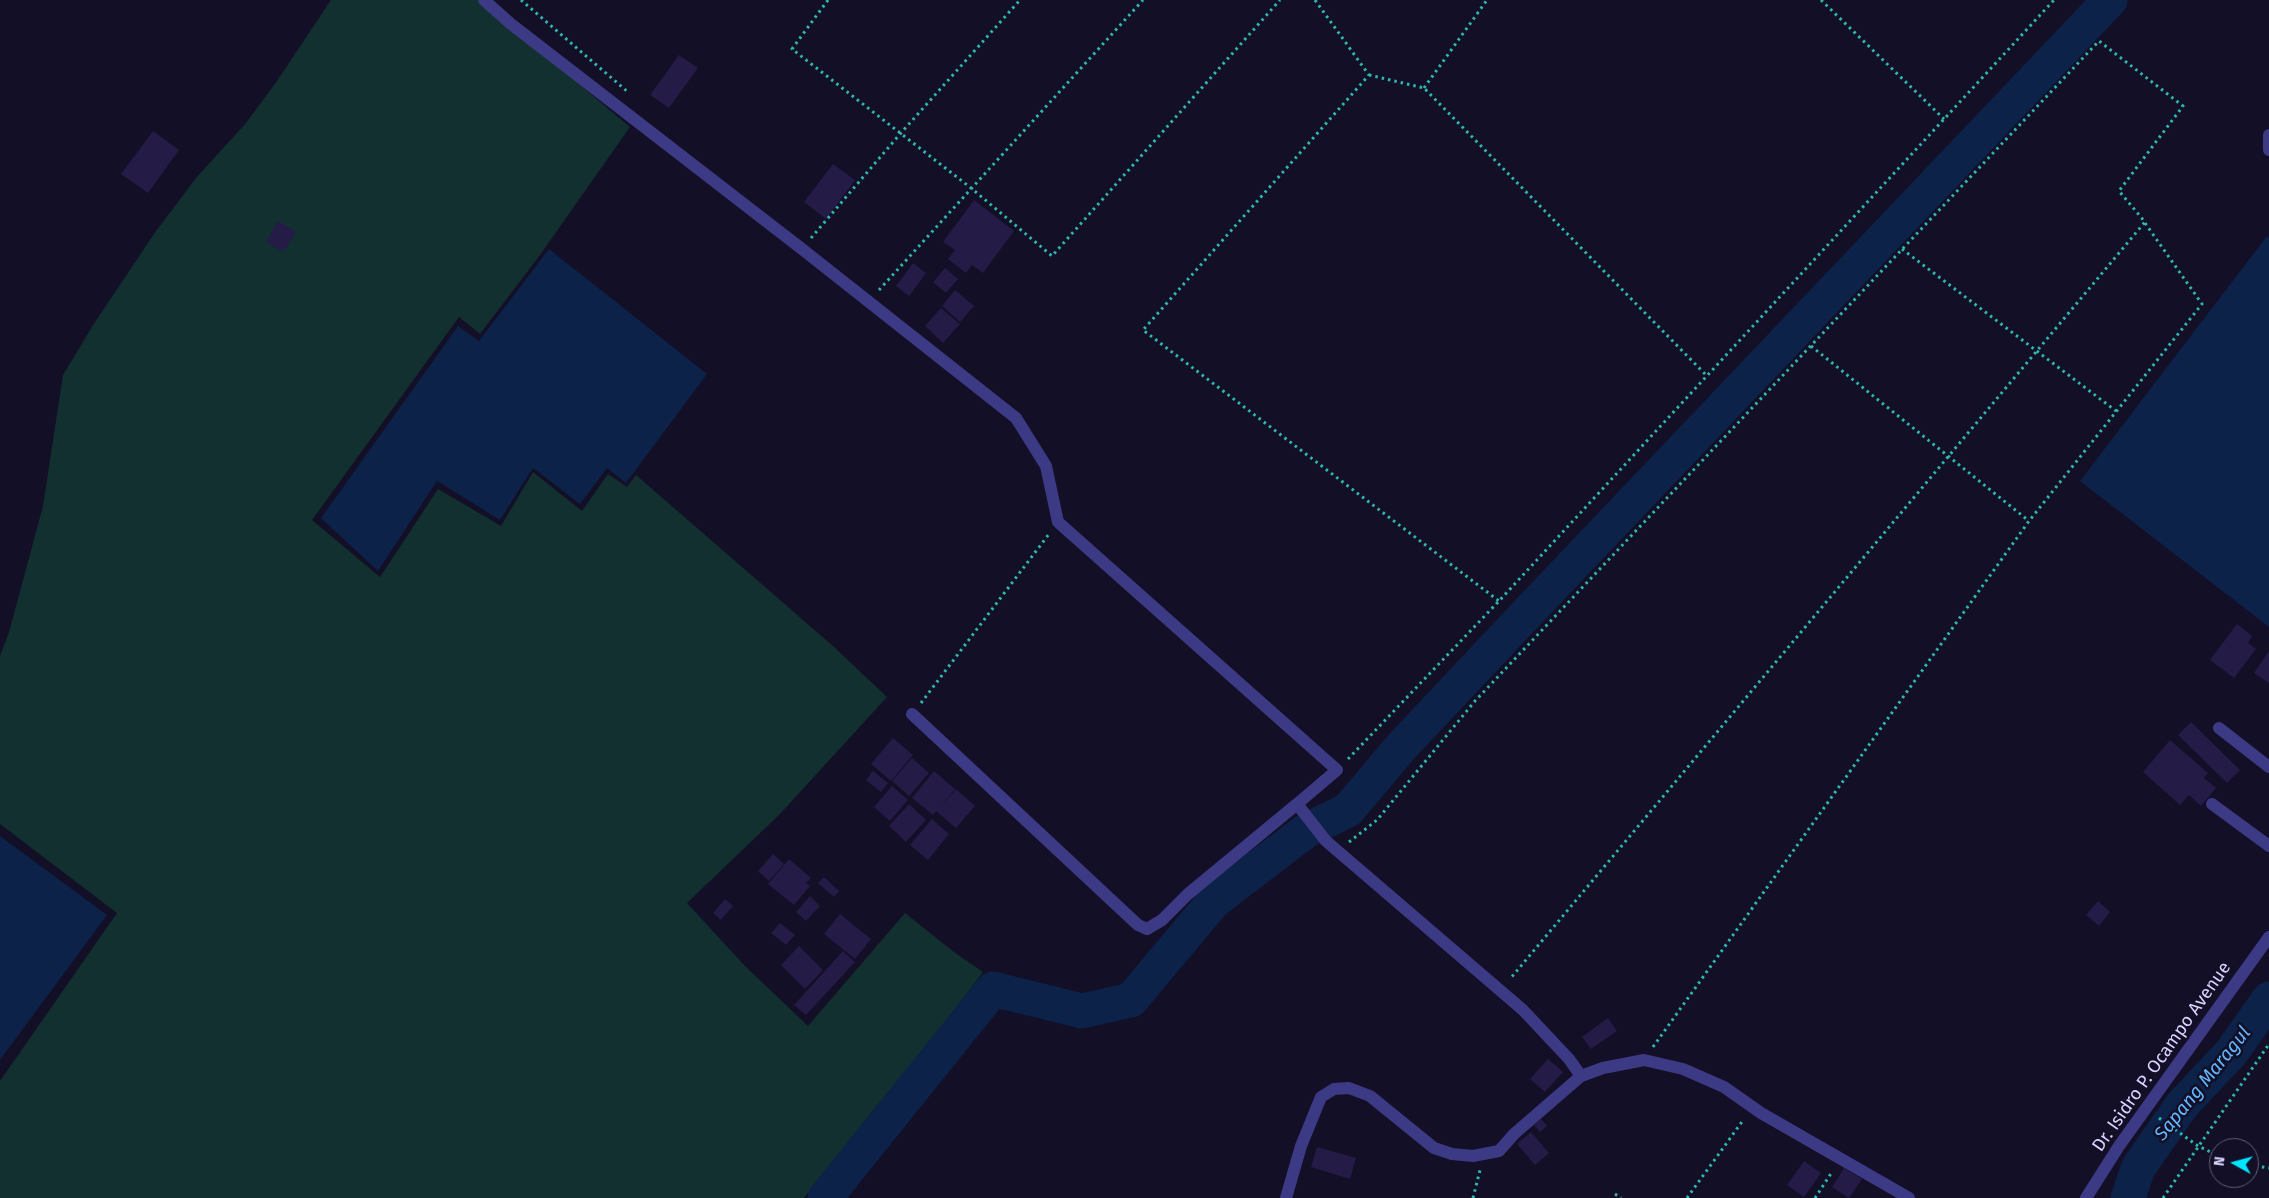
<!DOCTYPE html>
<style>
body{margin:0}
#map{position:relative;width:2269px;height:1198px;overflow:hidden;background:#130f26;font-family:"Fira Sans",sans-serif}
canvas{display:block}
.north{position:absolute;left:2209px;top:1138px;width:50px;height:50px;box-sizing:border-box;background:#130f26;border:1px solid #625e7d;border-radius:50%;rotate:277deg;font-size:14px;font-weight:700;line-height:20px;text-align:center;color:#d9d4ff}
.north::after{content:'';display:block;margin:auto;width:18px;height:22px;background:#00e5ff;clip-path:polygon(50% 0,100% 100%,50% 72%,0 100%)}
</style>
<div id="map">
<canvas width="2269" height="1198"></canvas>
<div class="north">N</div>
</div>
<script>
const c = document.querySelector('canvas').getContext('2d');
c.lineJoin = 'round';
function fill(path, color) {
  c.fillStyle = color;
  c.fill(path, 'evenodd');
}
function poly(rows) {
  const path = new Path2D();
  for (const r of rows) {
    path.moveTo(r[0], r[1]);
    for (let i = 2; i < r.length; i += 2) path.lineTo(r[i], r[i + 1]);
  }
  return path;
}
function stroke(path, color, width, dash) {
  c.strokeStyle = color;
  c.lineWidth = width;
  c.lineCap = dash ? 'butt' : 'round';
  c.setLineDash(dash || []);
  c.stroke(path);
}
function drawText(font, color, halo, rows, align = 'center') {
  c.font = font + ' "Fira Sans",sans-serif';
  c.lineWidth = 5;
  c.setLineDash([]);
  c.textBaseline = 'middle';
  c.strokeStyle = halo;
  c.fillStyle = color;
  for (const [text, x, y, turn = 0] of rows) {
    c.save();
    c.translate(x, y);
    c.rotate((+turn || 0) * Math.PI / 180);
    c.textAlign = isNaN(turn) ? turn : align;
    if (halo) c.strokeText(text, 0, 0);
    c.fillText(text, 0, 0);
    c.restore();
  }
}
fill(poly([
 [331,0,484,0,510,26,630,127,540,255,480,334,459,317,312,520,380,577,438,489,501,526,533,472,582,511,608,474,627,487,636,475,833,646,887,697,780,814,687,903,744,965,808,1026,905,913,954,952,983,972,934,1038,870,1114,804,1198,0,1198,0,1081,117,913,0,824,0,656,9,632,43,506,63,375,95,322,156,231,196,178,246,123,277,81]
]), '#12302f');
fill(poly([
 [2267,236,2269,238,2269,627,2080,481],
 [549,249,707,374,626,483,607,468,580,504,533,468,500,520,437,481,378,571,321,518,458,326,479,341],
 [0,836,107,915,0,1060]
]), '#0c2248');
stroke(poly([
 [825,1198,993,989,1082,1011,1131,1000,1214,901,1307,830,1348,810,1402,746,1531,609,2110,0],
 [2128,1198,2138,1168,2182,1105,2231,1053,2269,999]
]), '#0c2248', 35);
fill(poly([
 [679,55,698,68,669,108,650,95],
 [153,131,179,150,148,193,121,174],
 [833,164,855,180,826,219,804,202],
 [974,200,1014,231,983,273,972,265,966,273,948,259,955,250,943,242],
 [278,221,296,232,283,252,266,242],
 [913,263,926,273,909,296,896,286],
 [945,268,958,279,946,293,933,282],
 [955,290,974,306,960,322,942,306],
 [941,308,960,324,943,343,925,326],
 [2237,624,2252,636,2248,643,2256,649,2234,678,2210,660],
 [2269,651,2269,683,2254,673],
 [2191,722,2240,770,2227,783,2178,735],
 [893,738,913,755,891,781,871,764],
 [2170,740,2208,773,2204,778,2216,788,2201,806,2189,795,2180,805,2143,772],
 [912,758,929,773,909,796,892,781],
 [873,771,888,783,881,792,866,780],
 [934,771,955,789,941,807,956,789,975,806,956,828,936,811,933,815,912,798],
 [892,786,908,800,890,821,874,807],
 [909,804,926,820,906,842,889,826],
 [932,819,949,834,928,860,910,845],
 [773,854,784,864,769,881,758,871],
 [789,859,811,878,806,883,810,886,794,905,768,884],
 [824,877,839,891,834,897,818,883],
 [810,896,820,906,806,921,796,912],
 [725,899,733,906,721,920,713,913],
 [2098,901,2110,912,2099,926,2086,915],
 [840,914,871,939,855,959,824,934],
 [780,923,795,935,786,945,771,933],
 [799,946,823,970,805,989,781,965],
 [843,951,855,962,806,1015,794,1005],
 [1608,1018,1617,1031,1591,1049,1582,1037],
 [1548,1059,1563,1072,1545,1092,1530,1079],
 [1541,1119,1547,1126,1540,1132,1534,1125],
 [1531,1132,1549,1153,1535,1165,1517,1144],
 [1317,1147,1356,1158,1350,1179,1311,1167],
 [1804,1161,1821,1173,1804,1197,1787,1185],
 [1844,1168,1862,1179,1849,1198,1832,1187]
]), '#241b47');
stroke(poly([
 [521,0,629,93],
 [828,0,792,49,971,188,1052,256,1280,0],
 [1315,0,1369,75,1143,330,1499,601],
 [1821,0,1944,119],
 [1369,75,1424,88,1707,376],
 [1424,88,1487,0],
 [811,238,900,134,1020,0],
 [1902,249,2116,411],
 [879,290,1143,0],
 [1811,346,2029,521],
 [921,703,1049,534],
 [1348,759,1499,601,2054,0],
 [1349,842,1377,820,1475,701,2099,41,2183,106,2119,191,2145,222,1510,979],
 [1653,1047,2029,521,2202,304,2145,223],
 [2159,1118,2198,1146,2219,1156],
 [2249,1165,2269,1168],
 [1615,1194,1621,1198],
 [1473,1198,1480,1170],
 [1687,1198,1744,1119],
 [1815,1198,1832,1172],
 [2163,1198,2269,1044]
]), '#2fb8b0', 3, [2.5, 4]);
stroke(poly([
 [484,0,511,24,802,249,1016,418,1046,466,1058,522,1337,770,1297,804],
 [2269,135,2269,150],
 [912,714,1138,925,1147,929,1162,920,1188,894,1297,804,1326,841,1523,1010,1569,1059,1581,1076],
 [2219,728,2269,767],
 [2212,804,2269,846],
 [1286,1198,1301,1146,1321,1097,1334,1089,1349,1088,1370,1096,1434,1148,1452,1154,1473,1156,1499,1151,1514,1134,1581,1076,1603,1068,1644,1060,1683,1069,1724,1087,1761,1113,1909,1198],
 [2086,1198,2119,1146,2269,937]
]), '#3d3a85', 12);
drawText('18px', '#d9d4ff', '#130f26', [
 ["Dr. Isidro P. Ocampo Avenue",2162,1057,-55]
]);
drawText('italic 19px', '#62b6ff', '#130f26', [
 ["Sapang Maragul",2203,1084,-51]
]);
</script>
